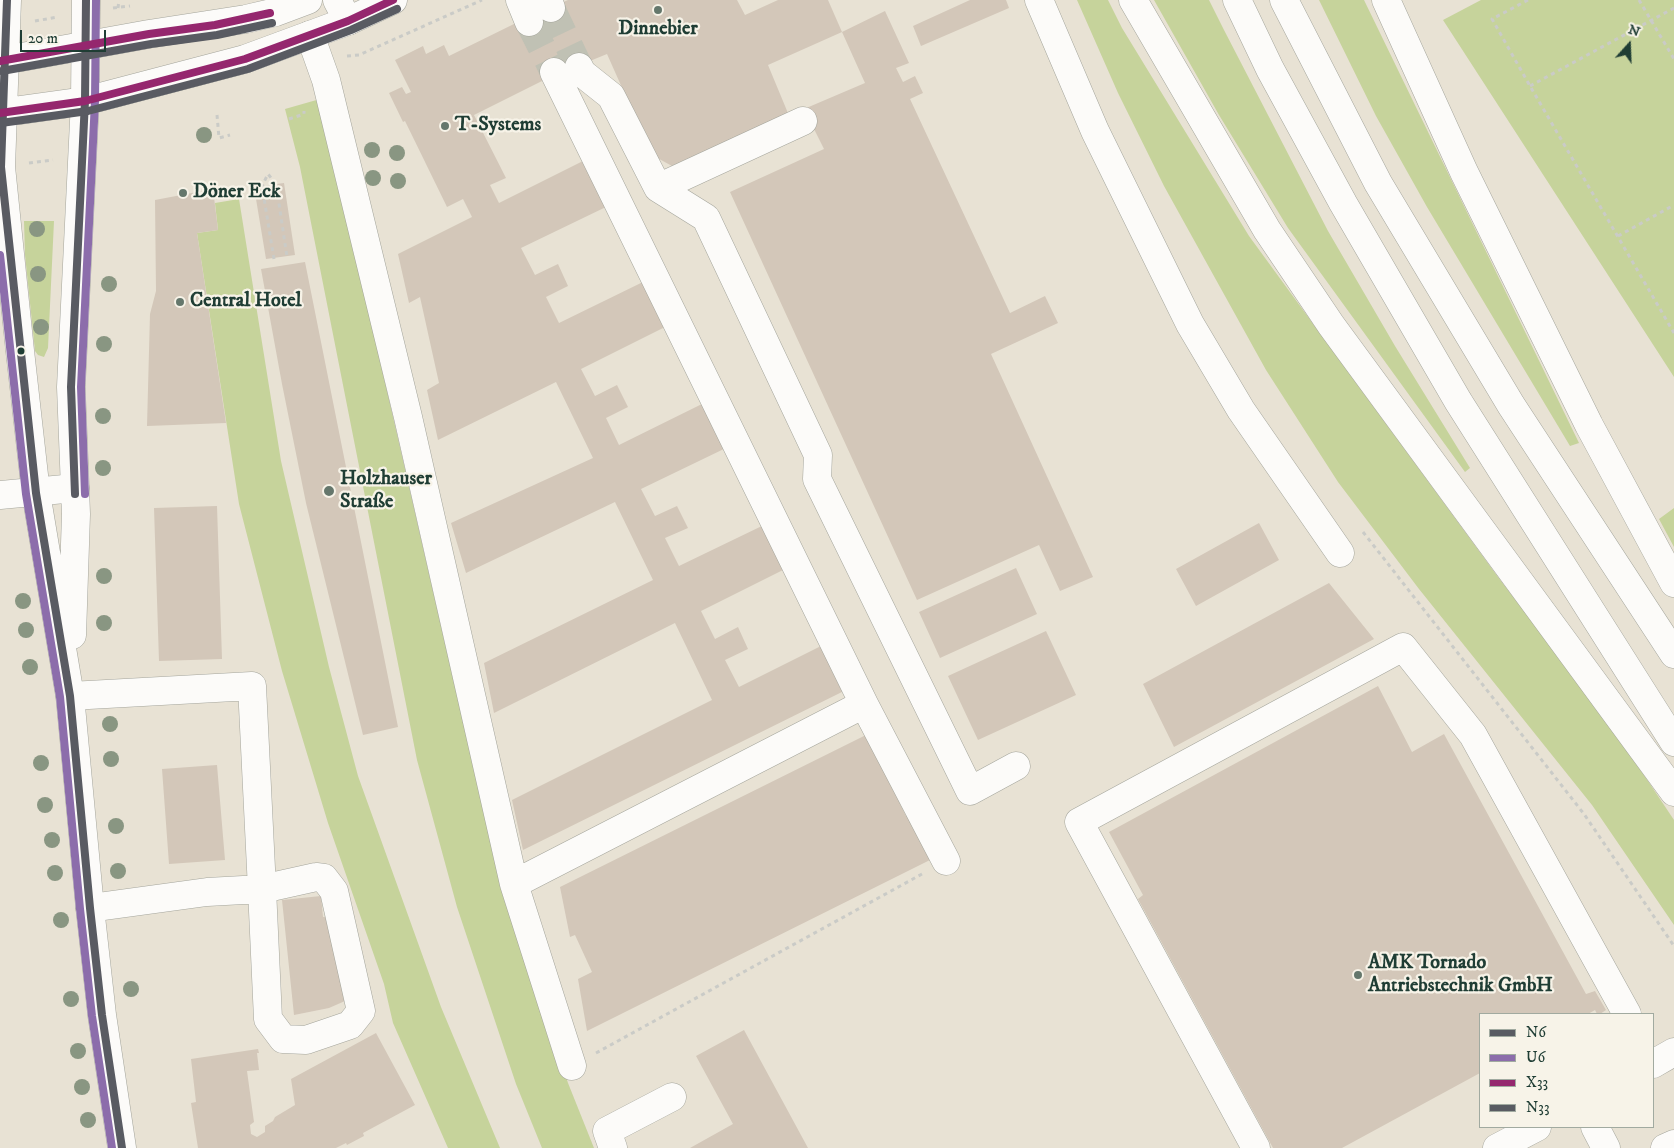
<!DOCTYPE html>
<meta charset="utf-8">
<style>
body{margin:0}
#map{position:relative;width:1674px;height:1148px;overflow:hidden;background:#e8e2d4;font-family:"IM FELL DW Pica",serif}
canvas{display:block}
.legend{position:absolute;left:1479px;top:1013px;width:175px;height:115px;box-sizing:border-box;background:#f7f3e8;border:1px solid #a1aaa0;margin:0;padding:6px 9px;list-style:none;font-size:15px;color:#1f3d34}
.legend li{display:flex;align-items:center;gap:10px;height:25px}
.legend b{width:25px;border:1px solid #a1aaa0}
.north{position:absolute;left:1604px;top:20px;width:50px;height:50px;-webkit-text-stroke:4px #f7f3e8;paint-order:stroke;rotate:20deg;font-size:14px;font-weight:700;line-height:20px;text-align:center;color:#1f3d34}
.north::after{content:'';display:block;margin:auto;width:18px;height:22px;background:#1f3d34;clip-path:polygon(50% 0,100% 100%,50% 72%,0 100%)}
.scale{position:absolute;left:20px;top:30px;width:86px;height:22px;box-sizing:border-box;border:2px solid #1f3d34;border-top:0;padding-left:6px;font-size:15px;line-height:18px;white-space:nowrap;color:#1f3d34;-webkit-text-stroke:4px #f7f3e8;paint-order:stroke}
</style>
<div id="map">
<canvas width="1674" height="1148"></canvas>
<ul class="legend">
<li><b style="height:6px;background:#595b62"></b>N6</li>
<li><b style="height:6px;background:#8c6dab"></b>U6</li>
<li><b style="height:6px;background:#95276e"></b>X33</li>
<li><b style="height:6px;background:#595b62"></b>N33</li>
</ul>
<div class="north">N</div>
<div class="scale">20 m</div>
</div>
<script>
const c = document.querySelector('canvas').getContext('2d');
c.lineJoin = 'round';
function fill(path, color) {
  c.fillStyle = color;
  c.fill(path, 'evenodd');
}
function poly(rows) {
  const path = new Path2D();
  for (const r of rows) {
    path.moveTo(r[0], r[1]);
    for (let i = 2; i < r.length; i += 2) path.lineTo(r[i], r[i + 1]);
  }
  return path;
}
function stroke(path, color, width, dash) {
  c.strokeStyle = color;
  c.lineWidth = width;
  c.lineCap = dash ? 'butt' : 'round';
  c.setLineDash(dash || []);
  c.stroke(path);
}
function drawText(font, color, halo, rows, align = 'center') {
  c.font = font + ' "IM FELL DW Pica",serif';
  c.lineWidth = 4.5;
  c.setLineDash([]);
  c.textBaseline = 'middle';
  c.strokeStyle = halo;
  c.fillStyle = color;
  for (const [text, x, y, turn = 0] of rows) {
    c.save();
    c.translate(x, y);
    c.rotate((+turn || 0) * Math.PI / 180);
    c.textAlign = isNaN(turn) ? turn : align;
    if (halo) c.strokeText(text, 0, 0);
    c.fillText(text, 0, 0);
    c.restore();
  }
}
fill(poly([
 [1077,0,1108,0,1122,28,1249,236,1498,577,1554,650,1642,772,1674,820,1674,925,1592,805,1419,589,1338,482,1266,370,1164,186,1118,93],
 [1154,0,1209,0,1224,30,1328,231,1395,346,1470,468,1465,472,1288,228,1219,115],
 [1319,0,1364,0,1579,443,1570,446,1427,207,1376,116],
 [1481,0,1674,0,1674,377,1443,20],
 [320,99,492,848,568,1083,594,1148,542,1148,516,1084,457,907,417,760,300,167,285,109],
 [239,199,281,461,329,667,358,776,441,1007,500,1148,448,1148,393,1023,384,984,328,823,282,671,239,504,197,233,218,230,215,203],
 [24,221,54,221,48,348,44,357,38,355,35,351,25,255],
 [1674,508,1674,547,1659,519]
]), '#c6d39b');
fill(poly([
 [568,0,737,0,745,15,778,0,828,0,842,32,768,65,790,118,672,166,652,155,607,54,546,79,474,115,506,178,490,185,499,203,585,160,608,206,521,248,535,275,558,264,568,286,546,297,559,323,645,281,667,326,581,369,595,396,617,385,628,407,606,418,619,445,706,402,728,447,641,489,655,516,677,506,688,528,665,538,679,566,766,524,787,568,701,611,715,639,738,627,748,649,725,660,739,687,825,644,848,689,523,850,512,800,712,700,675,623,494,713,484,663,653,580,615,502,466,573,451,523,593,458,556,382,438,440,427,390,439,383,420,297,409,303,398,254,472,217,463,199,447,207,405,121,403,122,389,93,402,87,406,94,411,92,395,60,423,46,426,54,444,45,449,56,518,22],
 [970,0,1006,0,1009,8,921,46,913,26],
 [885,11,909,63,896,68,903,82,915,76,923,93,910,99,1010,313,1045,296,1058,323,991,354,1093,577,1060,591,1039,545,917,600,730,192,824,149,804,109,865,83,842,32],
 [284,183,295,255,266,259,254,187],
 [213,189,218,230,197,233,226,423,147,426,150,314,156,291,155,200],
 [305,262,398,727,363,735,306,503,282,384,261,269],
 [217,506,222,659,159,661,154,508],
 [1259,523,1279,560,1196,606,1176,569],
 [1016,568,1037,614,940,658,919,612],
 [1329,583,1374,639,1174,747,1143,684],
 [1046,631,1076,695,978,740,948,676],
 [1378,686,1412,752,1444,734,1586,994,1595,991,1606,1010,1600,1014,1597,1014,1595,1010,1588,1014,1480,1014,1480,1073,1342,1148,1273,1148,1138,899,1143,895,1109,832],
 [870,733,888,779,906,816,910,815,932,859,587,1031,578,979,592,972,575,935,570,937,560,887],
 [217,765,225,860,169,864,162,769],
 [321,896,323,917,331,916,345,1001,329,1008,294,1015,282,900],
 [744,1030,808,1148,690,1148,733,1124,696,1056],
 [376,1033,415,1105,363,1133,364,1136,347,1145,346,1143,336,1148,198,1148,191,1103,196,1102,191,1059,258,1049,259,1053,257,1053,259,1070,247,1071,254,1122,250,1125,251,1134,257,1137,265,1132,265,1126,273,1121,275,1117,295,1105,291,1079]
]), '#d3c7b9');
stroke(poly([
 [551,8,579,67],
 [529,22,554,72]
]), '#c0c1b4', 28, [28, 14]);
const minor = poly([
 [337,0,348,21],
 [520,0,529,22],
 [548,0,551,8],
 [1039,0,1095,131,1190,324,1241,410,1340,553],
 [310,35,326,80,408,417,514,884,864,704,554,72],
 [579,67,582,73,611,96,658,188,706,218,818,455,817,479,970,791,1016,766],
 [658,188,803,121],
 [0,495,75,488],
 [70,696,252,686,262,889,207,892,90,908],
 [864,704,946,861],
 [316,877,324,878,334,891,361,1011,350,1025,306,1040,283,1039,268,1019,262,889,316,877],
 [514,884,572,1066],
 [1653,1064,1674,1052],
 [1595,1127,1606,1148],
 [613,1148,607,1131,672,1097],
 [1256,1148,1079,822,1403,647,1473,735,1627,1014],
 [1497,1148,1537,1127],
 [1665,1148,1674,1144]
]);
const major = poly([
 [7,0,1,167,20,351,36,493,70,696,90,908,102,1015,122,1148],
 [0,61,149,34,246,19,276,12,308,0],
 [0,113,85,101,245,59,348,21,393,0],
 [72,635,76,514,71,387,85,101,86,0]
]);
const highway = poly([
 [1133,0,1267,230,1331,325,1674,792],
 [1237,0,1270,69,1343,203,1458,401,1674,742],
 [1284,0,1378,183,1511,405,1674,654],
 [1386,0,1464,172,1589,425,1674,583]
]);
stroke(minor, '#a4a59c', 29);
stroke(major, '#a4a59c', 29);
stroke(highway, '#a4a59c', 29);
stroke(poly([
 [1528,0,1492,19,1530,86,1674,333],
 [1639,0,1674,59],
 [113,8,130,6],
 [118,8,119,0],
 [35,21,58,17],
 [347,56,359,55,482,0],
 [1530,86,1674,8],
 [217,115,219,138,230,135],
 [289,119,304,114,304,111],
 [29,163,53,160],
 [1618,236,1674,205],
 [274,259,262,186,268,174,276,184,287,257],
 [1363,532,1584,814,1674,946],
 [596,1053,922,874]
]), '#cacbc7', 3, [4, 4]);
stroke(minor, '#fcfbf9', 28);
stroke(major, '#fcfbf9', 28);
stroke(highway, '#fcfbf9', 28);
stroke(poly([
 [7,0,1,167,36,493,70,696,90,908,102,1015,122,1148],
 [75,494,71,387,85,101,86,0]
]), '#595b62', 8);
stroke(poly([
 [0,255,26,494,60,697,80,909,92,1016,112,1148],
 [85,494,81,387,95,101,96,0]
]), '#8c6dab', 8);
stroke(poly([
 [0,61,149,34,215,25,270,13],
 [0,113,85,101,245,59,348,21,393,0]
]), '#95276e', 8);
stroke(poly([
 [2,71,151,44,217,35,272,23],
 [1,123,88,111,248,69,351,30,397,9]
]), '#595b62', 8);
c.fillStyle = '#899682';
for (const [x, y] of [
 [204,135],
 [372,150],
 [397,153],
 [373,178],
 [398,181],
 [37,229],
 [38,274],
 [109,284],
 [41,327],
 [104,344],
 [103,416],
 [103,468],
 [104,576],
 [23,601],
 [104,623],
 [26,630],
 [30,667],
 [110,724],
 [111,759],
 [41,763],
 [45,805],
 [116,826],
 [52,840],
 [118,871],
 [55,873],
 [61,920],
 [131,989],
 [71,999],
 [78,1051],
 [82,1087],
 [88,1120]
]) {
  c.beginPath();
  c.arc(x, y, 8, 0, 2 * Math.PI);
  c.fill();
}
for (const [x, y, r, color] of [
 [658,10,5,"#65776c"],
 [445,126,5,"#65776c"],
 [183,193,5,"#65776c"],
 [180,302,5,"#65776c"],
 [21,351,4.5,"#1f3d34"],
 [329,491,6,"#65776c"],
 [1358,975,5,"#65776c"]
]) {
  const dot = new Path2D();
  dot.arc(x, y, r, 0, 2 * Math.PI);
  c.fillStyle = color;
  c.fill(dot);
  stroke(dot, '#f7f3e8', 2);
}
drawText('bold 20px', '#1f3d34', '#f7f3e8', [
 ["Dinnebier",658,30,"center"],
 ["T-Systems",455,126],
 ["Döner Eck",193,193],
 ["Central Hotel",190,302],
 ["Holzhauser",340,480],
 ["Straße",340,503],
 ["AMK Tornado",1368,964],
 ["Antriebstechnik GmbH",1368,987]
], 'left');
</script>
